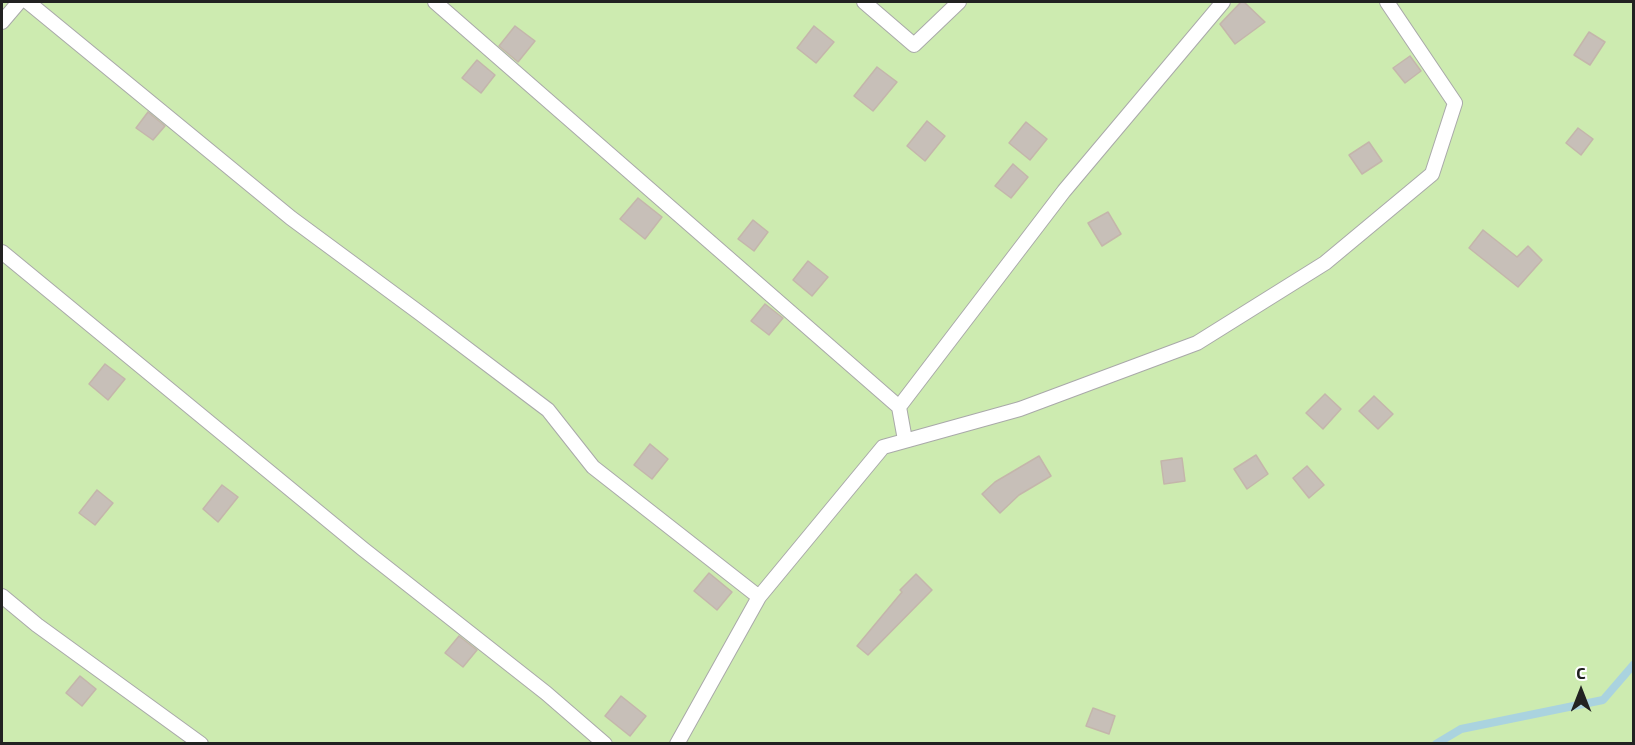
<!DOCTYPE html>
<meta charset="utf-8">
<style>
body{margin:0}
#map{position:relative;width:1635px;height:745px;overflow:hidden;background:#f2efe9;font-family:"Exo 2",sans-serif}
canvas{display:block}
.frame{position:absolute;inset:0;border:3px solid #222;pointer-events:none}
.north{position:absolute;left:1551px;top:661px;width:60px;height:60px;-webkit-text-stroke:4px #fff;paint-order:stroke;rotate:0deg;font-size:16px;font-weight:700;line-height:24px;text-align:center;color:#222}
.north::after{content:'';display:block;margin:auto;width:21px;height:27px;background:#222;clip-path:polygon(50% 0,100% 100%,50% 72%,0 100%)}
</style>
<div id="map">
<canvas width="1635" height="745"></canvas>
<div class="frame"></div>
<div class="north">С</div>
</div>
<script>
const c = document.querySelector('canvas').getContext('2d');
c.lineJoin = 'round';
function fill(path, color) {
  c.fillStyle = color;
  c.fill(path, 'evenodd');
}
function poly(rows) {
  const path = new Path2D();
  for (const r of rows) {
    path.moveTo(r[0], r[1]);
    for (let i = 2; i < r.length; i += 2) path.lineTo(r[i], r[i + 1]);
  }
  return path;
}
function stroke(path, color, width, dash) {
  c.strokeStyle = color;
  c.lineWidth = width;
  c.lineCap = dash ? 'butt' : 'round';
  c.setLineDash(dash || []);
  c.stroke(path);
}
fill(poly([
 [2,2,1633,2,1633,743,2,743]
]), '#cdebb0');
stroke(poly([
 [1436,744,1461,729,1603,700,1634,664]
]), '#aad3df', 8);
const building = poly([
 [1241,2,1244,2,1265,22,1235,44,1220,24,1241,2],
 [515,26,535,41,518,62,499,46,515,26],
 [814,26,834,42,816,63,797,48,814,26],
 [1589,32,1605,42,1590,65,1574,55,1589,32],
 [1410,56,1421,71,1405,83,1393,68,1410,56],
 [477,60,495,75,481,93,462,78,477,60],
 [877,67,897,82,873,111,854,96,877,67],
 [148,112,165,126,153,140,136,128,148,112],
 [927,121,945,136,925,161,907,146,927,121],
 [1026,122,1047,139,1030,160,1009,143,1026,122],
 [1578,128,1593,139,1581,155,1566,143,1578,128],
 [1369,142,1382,161,1362,174,1349,155,1369,142],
 [1013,164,1028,177,1011,198,995,186,1013,164],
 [638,198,662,217,645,239,620,219,638,198],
 [1108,212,1121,234,1102,246,1088,223,1108,212],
 [753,220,768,232,754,251,738,239,753,220],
 [1483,230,1517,257,1528,246,1542,260,1518,287,1469,248,1483,230],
 [808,261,828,277,812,296,793,280,808,261],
 [765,304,783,318,769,335,751,321,765,304],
 [105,364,125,379,108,400,89,384,105,364],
 [1325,394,1341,409,1323,429,1306,413,1325,394],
 [1374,396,1393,414,1378,429,1359,411,1374,396],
 [650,444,668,459,652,479,634,465,650,444],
 [1256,455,1268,474,1247,489,1234,469,1256,455],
 [1039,456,1051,476,1019,495,1000,513,982,494,995,482,1039,456],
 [1182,458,1185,481,1164,484,1161,461,1182,458],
 [1307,466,1324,485,1309,498,1293,478,1307,466],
 [222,485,238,497,218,522,203,509,222,485],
 [97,490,113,503,95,525,79,513,97,490],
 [709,573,732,592,717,610,694,591,709,573],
 [916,574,932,590,868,655,857,646,902,592,900,590,916,574],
 [459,636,477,650,463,667,445,653,459,636],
 [80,676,96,689,82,706,66,693,80,676],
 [621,696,646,716,630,736,605,716,621,696],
 [1093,708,1115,716,1109,734,1086,726,1093,708]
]);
fill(building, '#c7bfb8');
stroke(building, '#c4b6ab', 1.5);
const service = poly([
 [28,2,291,218,421,314,548,410,593,467,759,597],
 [435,2,899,407,1064,191,1223,2],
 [864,2,914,45,959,2],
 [2,22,19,2],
 [2,252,363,549,546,693,605,744],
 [899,407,905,440],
 [2,596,37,625,201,744],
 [677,744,759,597,883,447,1020,409,1197,343,1325,263,1432,174,1455,103,1387,2]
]);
stroke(service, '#a9a9a9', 16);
stroke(service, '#fff', 14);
</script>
